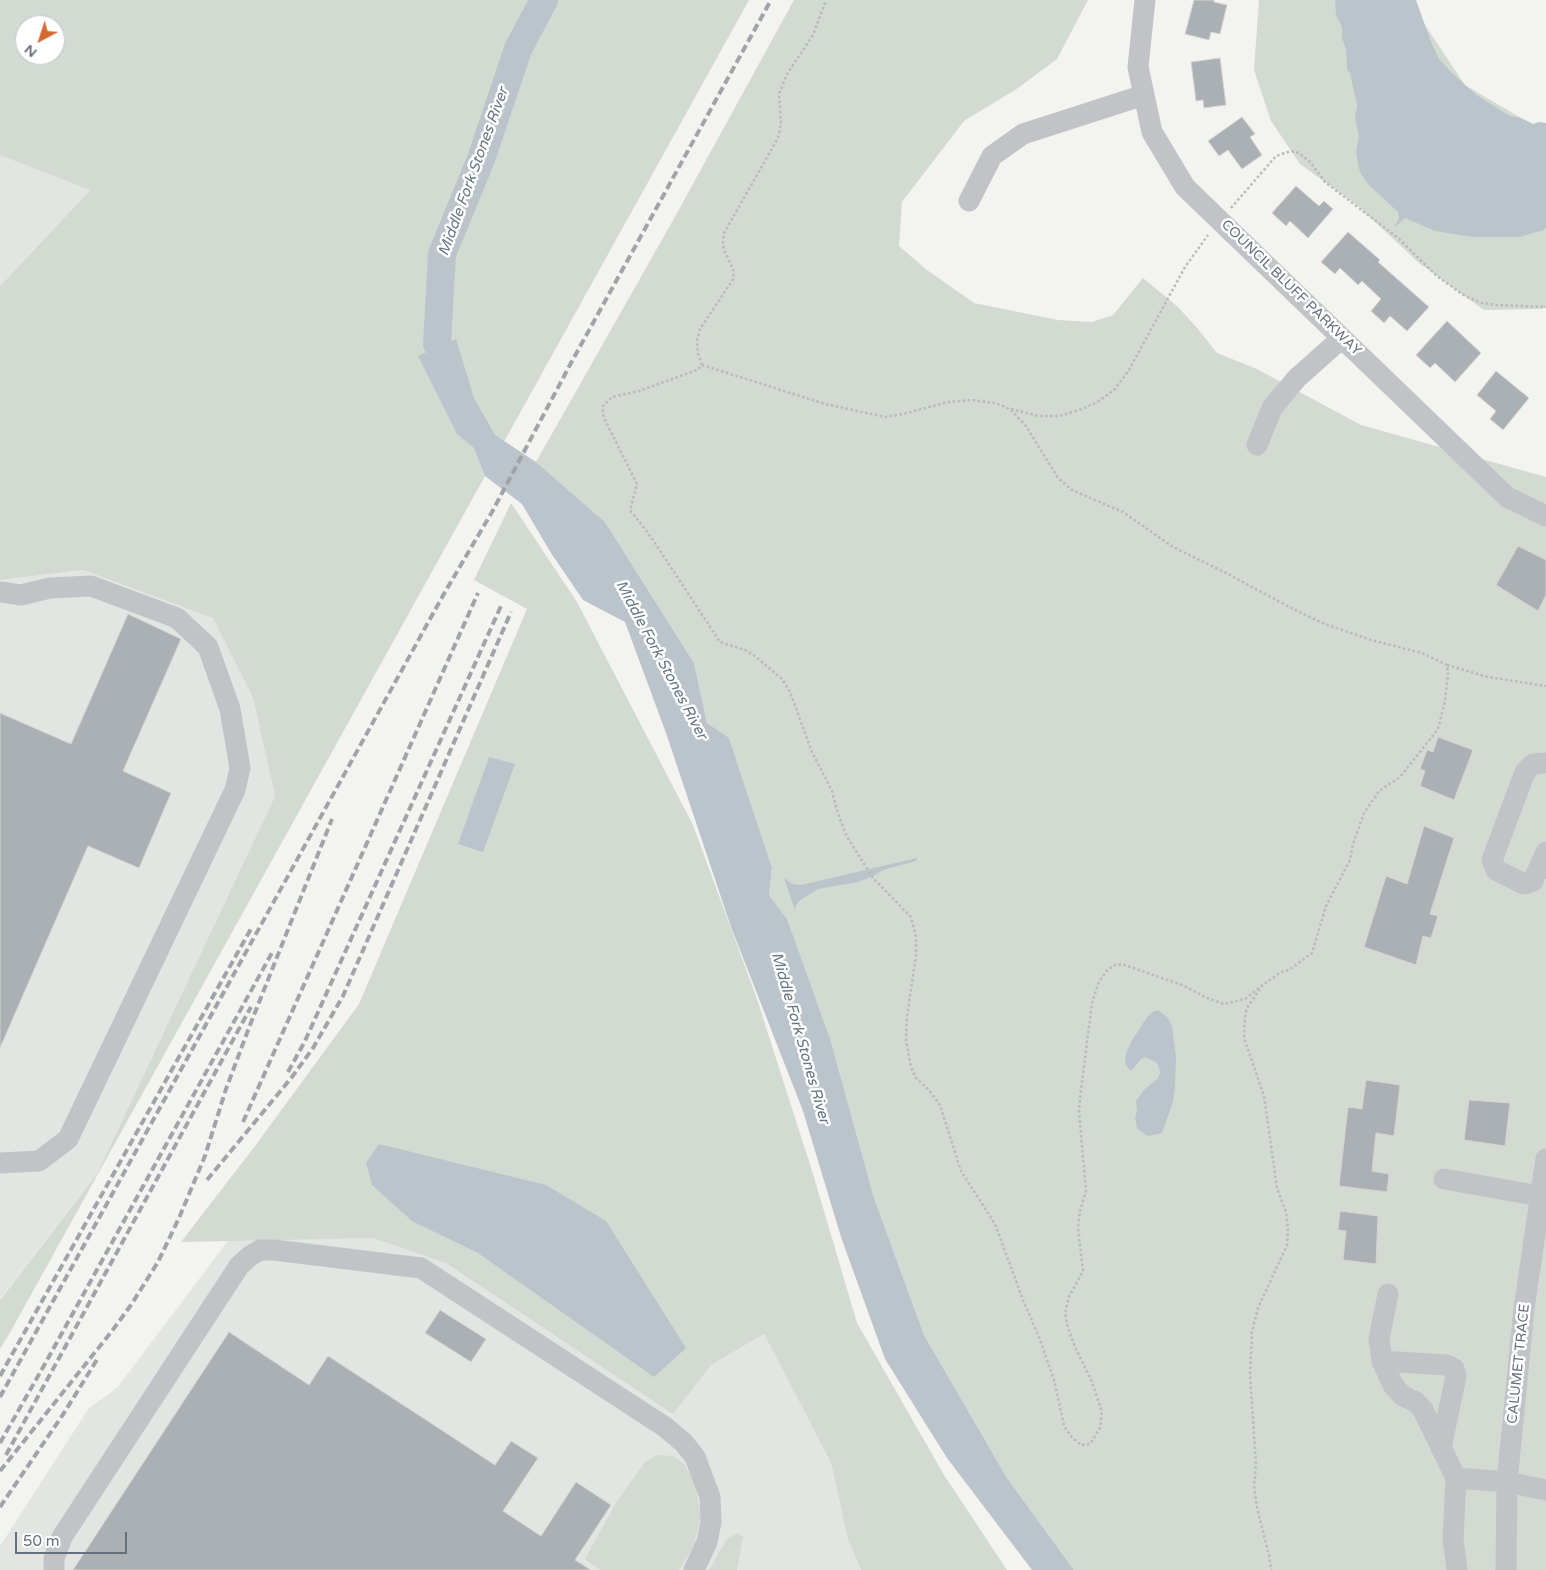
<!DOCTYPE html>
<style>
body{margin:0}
#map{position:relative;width:1546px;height:1570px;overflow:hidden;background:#f3f3f0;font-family:"Varela Round",sans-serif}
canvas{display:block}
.north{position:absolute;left:15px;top:15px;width:50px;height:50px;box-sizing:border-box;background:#fff;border:1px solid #c1c6cb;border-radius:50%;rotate:220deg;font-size:14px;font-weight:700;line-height:20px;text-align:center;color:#65707e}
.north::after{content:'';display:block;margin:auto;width:18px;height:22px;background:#d36b30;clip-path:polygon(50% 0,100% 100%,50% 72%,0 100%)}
.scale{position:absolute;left:15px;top:1532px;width:112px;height:22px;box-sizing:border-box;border:2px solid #65707e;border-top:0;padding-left:6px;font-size:15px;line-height:18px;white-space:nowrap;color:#65707e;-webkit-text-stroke:4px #fff;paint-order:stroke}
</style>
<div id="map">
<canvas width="1546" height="1570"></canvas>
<div class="north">N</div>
<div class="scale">50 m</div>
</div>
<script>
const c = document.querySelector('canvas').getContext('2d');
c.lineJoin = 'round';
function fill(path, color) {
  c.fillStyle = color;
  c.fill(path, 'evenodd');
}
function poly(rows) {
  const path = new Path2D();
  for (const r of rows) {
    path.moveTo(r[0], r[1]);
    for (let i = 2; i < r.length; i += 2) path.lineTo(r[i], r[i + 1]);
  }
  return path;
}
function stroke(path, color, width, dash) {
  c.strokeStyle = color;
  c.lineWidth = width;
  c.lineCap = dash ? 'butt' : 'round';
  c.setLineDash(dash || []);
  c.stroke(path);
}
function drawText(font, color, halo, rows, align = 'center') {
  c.font = font + ' "Varela Round",sans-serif';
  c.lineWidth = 5;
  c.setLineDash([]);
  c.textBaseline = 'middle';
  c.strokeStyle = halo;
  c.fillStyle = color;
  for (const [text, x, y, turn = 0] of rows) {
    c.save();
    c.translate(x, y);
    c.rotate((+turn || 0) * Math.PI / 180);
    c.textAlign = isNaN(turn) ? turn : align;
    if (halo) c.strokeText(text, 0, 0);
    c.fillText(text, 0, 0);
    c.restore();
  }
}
fill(poly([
 [0,88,138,138,0,286],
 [83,570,214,618,253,698,275,796,97,1174,0,1299,0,580],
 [325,1104,711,1365,764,1334,831,1463,848,1540,861,1570,0,1570,0,1546,89,1408,117,1388,242,1222]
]), '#e3e5e3');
fill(poly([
 [0,0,749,0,12,1329,0,1349,0,1300,97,1174,275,796,253,698,213,618,83,570,0,580,0,286,90,190,0,155],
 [25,25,55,25,55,55,25,55],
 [794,0,1088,0,1057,59,1018,88,964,121,902,202,899,246,927,270,974,303,1058,320,1092,322,1113,315,1143,278,1178,307,1198,329,1217,353,1257,369,1361,425,1546,477,1546,1570,1074,1570,1007,1478,924,1335,873,1195,787,919,769,895,772,868,729,739,707,723,694,663,605,522,536,462,672,222],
 [1259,0,1411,0,1417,13,1465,85,1528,122,1546,129,1546,308,1538,309,1484,310,1419,263,1357,205,1300,164,1271,121,1254,70],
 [511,503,577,602,693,825,757,999,813,1174,857,1323,944,1475,1007,1570,861,1570,848,1540,831,1463,764,1334,711,1365,673,1414,446,1263,373,1238,181,1242,255,1146,359,1004,527,609,474,580],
 [657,1455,673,1456,684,1464,695,1484,701,1517,693,1547,679,1570,600,1570,585,1559,616,1503,645,1462],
 [737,1533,743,1536,737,1570,709,1570,727,1539]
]), '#d3dad1');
fill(poly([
 [1335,0,1416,0,1431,42,1439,59,1451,72,1475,94,1510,116,1521,118,1533,124,1539,122,1546,123,1546,227,1544,230,1519,237,1473,237,1435,231,1405,218,1394,228,1399,218,1398,212,1368,184,1361,174,1358,165,1356,151,1359,136,1355,118,1357,105,1350,73,1347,70,1346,49,1342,38,1342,27,1336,15],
 [456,339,474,398,495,435,536,462,605,522,694,663,707,723,729,738,772,868,769,895,787,919,830,1039,873,1195,924,1335,1007,1478,1074,1570,1032,1570,947,1458,885,1359,841,1237,803,1111,731,927,666,733,625,622,583,600,551,553,522,504,485,476,474,448,457,434,418,356],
 [489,757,515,764,483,852,458,844],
 [917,858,916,861,883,870,873,876,858,882,818,889,799,901,795,907,796,913,784,878,792,884,801,885],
 [1158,1010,1168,1018,1172,1026,1176,1057,1175,1086,1173,1102,1162,1133,1149,1136,1144,1134,1137,1128,1135,1117,1137,1111,1136,1101,1144,1090,1158,1078,1160,1073,1159,1067,1156,1062,1145,1057,1141,1059,1132,1070,1130,1070,1126,1065,1125,1059,1127,1051,1131,1042,1147,1017,1153,1012],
 [379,1144,546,1185,606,1221,686,1348,654,1377,478,1253,412,1221,372,1185,366,1163]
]), '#bcc4cb');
stroke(poly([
 [454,380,437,344,442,254,481,159,518,49,544,0]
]), '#bcc4cb', 28);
const building = poly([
 [1194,0,1214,0,1214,2,1227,5,1220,34,1211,32,1209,40,1185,34,1194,0],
 [1220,58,1226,105,1204,108,1203,100,1196,101,1191,62,1220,58],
 [1242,117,1255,134,1250,137,1262,155,1242,169,1228,150,1219,156,1208,141,1242,117],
 [1296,186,1319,206,1324,201,1333,209,1308,238,1290,221,1286,226,1272,213,1296,186],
 [1348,232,1380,260,1378,262,1429,307,1407,331,1390,316,1384,323,1371,311,1381,299,1362,281,1358,285,1340,268,1335,274,1321,262,1348,232],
 [1447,321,1481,353,1455,382,1435,363,1430,368,1416,355,1447,321],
 [1496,371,1529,398,1503,430,1490,419,1496,411,1477,395,1496,371],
 [1518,546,1546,560,1546,595,1538,611,1496,585,1518,546],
 [128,614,181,639,123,771,171,793,139,868,88,846,0,1048,0,713,71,744,128,614],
 [1438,737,1473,750,1454,800,1420,786,1425,771,1420,769,1427,750,1433,752,1438,737],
 [1424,826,1454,838,1430,914,1438,916,1431,938,1423,936,1416,965,1364,947,1386,876,1407,884,1424,826],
 [1366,1080,1400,1085,1394,1136,1376,1133,1372,1171,1389,1174,1387,1192,1339,1186,1348,1107,1362,1109,1366,1080],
 [1469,1100,1510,1103,1505,1146,1464,1140,1469,1100],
 [1340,1211,1378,1216,1376,1264,1343,1260,1346,1231,1338,1230,1340,1211],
 [440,1310,486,1339,471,1362,425,1333,440,1310],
 [229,1332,309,1385,328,1356,495,1465,511,1441,538,1458,503,1511,541,1536,576,1482,611,1505,575,1560,591,1570,73,1570,229,1332]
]);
fill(building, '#abb0b5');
stroke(building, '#d4d4d2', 1);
stroke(poly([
 [1231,208,1276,156,1291,151,1299,153,1310,162,1325,182,1398,238,1437,276,1465,296,1482,303,1497,305,1546,307],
 [702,365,825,404,885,417,903,414,948,402,972,400,994,403,1006,407,1013,412,1026,426,1058,478,1072,490,1123,512,1173,547,1224,572,1297,611,1325,624,1371,640,1422,653,1447,665,1448,675,1445,701,1438,729,1400,777,1379,791,1364,813,1353,844,1350,860,1326,906,1312,953,1289,970,1281,972,1264,984,1245,999,1224,1004,1207,998,1182,985,1122,964,1115,965,1107,970,1098,984,1092,1003,1080,1098,1079,1112,1086,1191,1080,1211,1078,1228,1083,1271,1069,1297,1065,1314,1068,1328,1075,1347,1092,1382,1102,1412,1100,1428,1090,1444,1082,1445,1077,1442,1070,1435,1064,1426,1054,1380,1039,1337,1023,1300,995,1224,961,1171,940,1105,929,1090,916,1078,911,1067,906,1040,907,1016,916,955,916,937,911,917,873,878,847,837,838,814,832,791,812,752,790,692,782,679,755,656,745,650,720,642,651,537,630,510,637,484,607,424,603,414,603,406,612,397,639,391,697,370,702,365],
 [702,365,698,354,697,341,700,329,734,278,733,269,724,250,723,242,724,233,778,138,781,124,779,94,787,74,813,35,826,0],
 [1011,409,1039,416,1059,416,1082,409,1099,401,1115,389,1129,370,1185,267,1208,235],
 [1447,665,1488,677,1546,686],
 [1260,989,1247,1008,1245,1016,1244,1038,1264,1096,1277,1188,1286,1212,1288,1228,1287,1245,1258,1308,1252,1332,1250,1374,1256,1465,1254,1486,1257,1508,1269,1555,1271,1570]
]), '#b8babc', 2.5, [2.5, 2.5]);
stroke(poly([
 [1145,0,1138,67,1152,132,1185,187,1507,497,1546,516],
 [969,201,992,156,1023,134,1144,95],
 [1257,445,1272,408,1297,378,1342,338],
 [0,592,21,595,50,588,91,586,177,618,208,647,230,709,240,768,235,790,68,1139,39,1161,0,1163],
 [1546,763,1533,764,1525,772,1492,860,1496,870,1524,884,1533,881,1546,852],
 [1444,1179,1540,1196],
 [1388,1294,1379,1339,1382,1361,1393,1385,1403,1396,1416,1402,1423,1410,1456,1478],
 [1382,1361,1446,1365,1454,1369,1456,1376,1441,1448],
 [54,1570,54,1558,62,1537,239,1266,250,1256,260,1250,274,1250,421,1268,665,1427,684,1443,695,1457,710,1497,711,1522,707,1542,694,1570],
 [1457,1570,1453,1539,1456,1478,1507,1482,1546,1490],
 [1506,1570,1507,1482,1524,1309,1546,1159]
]), '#c1c3c7', 21);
stroke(poly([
 [288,1072,305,1041,501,606],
 [243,1122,478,593],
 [207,1180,292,1077,313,1048,343,996,511,612],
 [0,1376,252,927],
 [0,1397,445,592,492,512,571,363,771,0],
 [0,1443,46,1362,273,951],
 [6,1455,251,1007],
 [0,1471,112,1331,131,1305,158,1262,179,1218,205,1156,226,1089,250,1025,332,819],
 [0,1507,64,1413,98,1358]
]), '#a0a4a9', 4, [8, 4]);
drawText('14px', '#65707e', '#fff', [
 ["COUNCIL BLUFF PARKWAY",1291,288,44],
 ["CALUMET TRACE",1519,1364,-84]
]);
drawText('italic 15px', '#657783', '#fff', [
 ["Middle Fork Stones River",474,172,-70],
 ["Middle Fork Stones River",661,660,62],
 ["Middle Fork Stones River",800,1038,74]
]);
</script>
